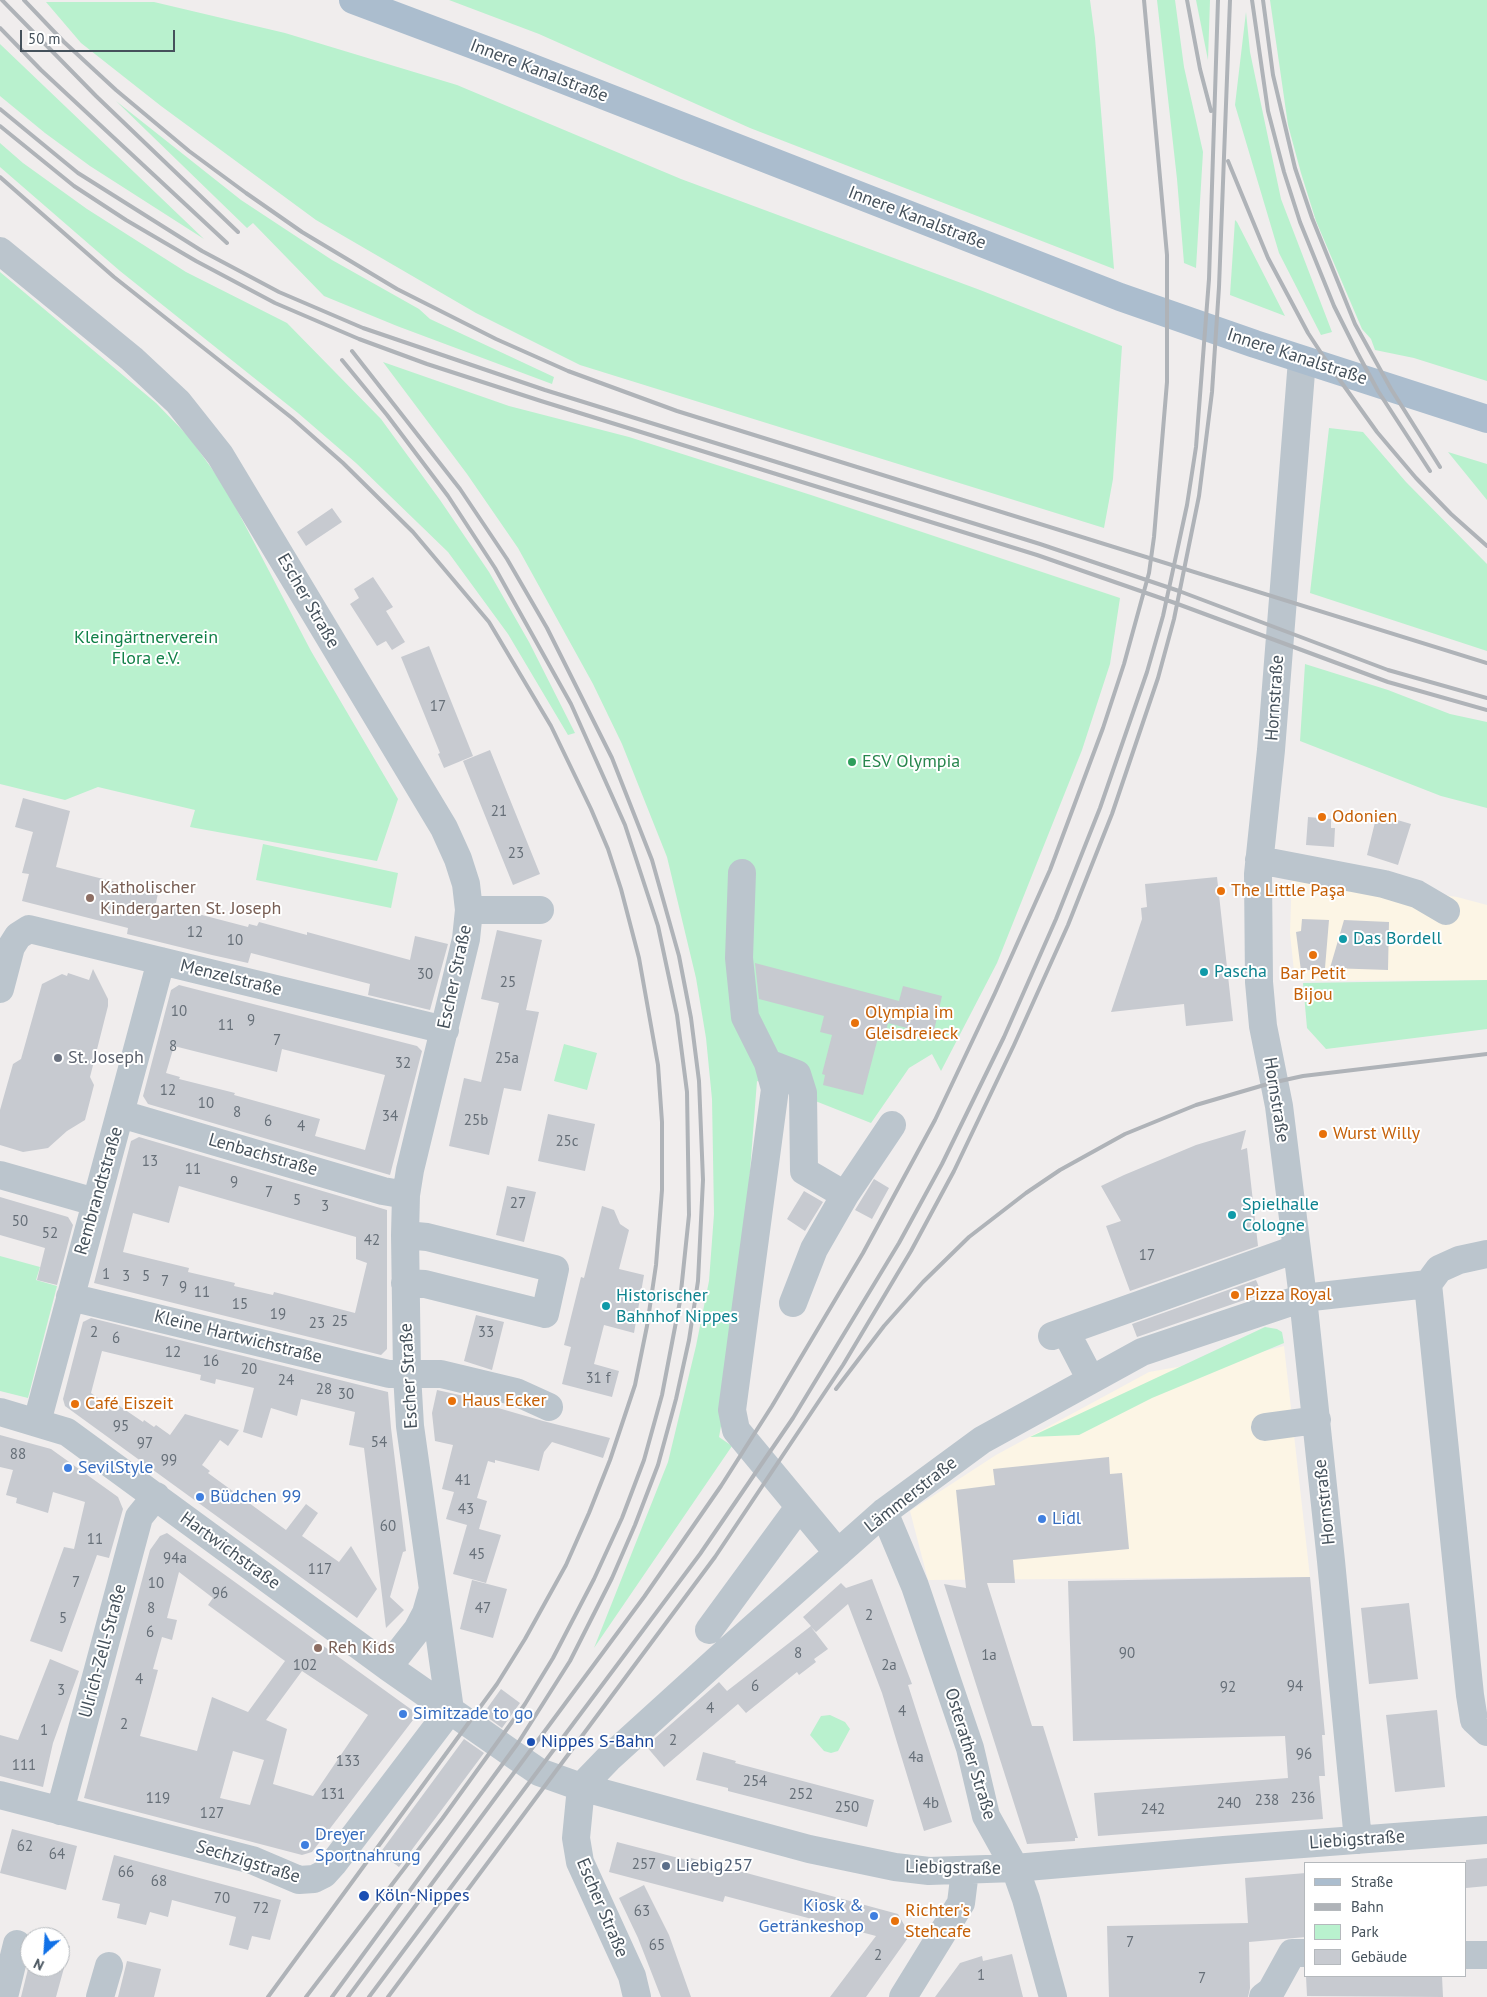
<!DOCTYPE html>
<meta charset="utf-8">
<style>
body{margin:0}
#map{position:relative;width:1487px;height:1997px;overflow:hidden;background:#f0eded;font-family:"PT Sans",sans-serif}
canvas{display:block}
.legend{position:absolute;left:1304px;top:1862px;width:162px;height:115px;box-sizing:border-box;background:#fff;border:1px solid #b5b9bd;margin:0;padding:6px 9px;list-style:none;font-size:15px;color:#45515b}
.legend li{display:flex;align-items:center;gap:10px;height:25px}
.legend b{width:25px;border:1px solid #b5b9bd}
.north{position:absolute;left:20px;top:1927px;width:50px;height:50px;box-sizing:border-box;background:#fff;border:1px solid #b5b9bd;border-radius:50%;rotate:206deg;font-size:14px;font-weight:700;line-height:20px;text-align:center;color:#45515b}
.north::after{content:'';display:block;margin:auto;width:18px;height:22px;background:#1171e7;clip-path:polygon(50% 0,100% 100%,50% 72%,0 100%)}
.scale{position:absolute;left:20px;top:30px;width:155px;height:22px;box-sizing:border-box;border:2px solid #45515b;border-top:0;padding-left:6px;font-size:15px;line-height:18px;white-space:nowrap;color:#45515b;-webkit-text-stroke:4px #fff;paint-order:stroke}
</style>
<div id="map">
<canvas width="1487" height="1997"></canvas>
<ul class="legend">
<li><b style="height:6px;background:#abbdce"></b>Straße</li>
<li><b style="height:6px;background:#afb3b8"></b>Bahn</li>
<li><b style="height:14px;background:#b9f1ce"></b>Park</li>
<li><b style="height:14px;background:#c7cad0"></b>Gebäude</li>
</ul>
<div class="north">N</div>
<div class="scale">50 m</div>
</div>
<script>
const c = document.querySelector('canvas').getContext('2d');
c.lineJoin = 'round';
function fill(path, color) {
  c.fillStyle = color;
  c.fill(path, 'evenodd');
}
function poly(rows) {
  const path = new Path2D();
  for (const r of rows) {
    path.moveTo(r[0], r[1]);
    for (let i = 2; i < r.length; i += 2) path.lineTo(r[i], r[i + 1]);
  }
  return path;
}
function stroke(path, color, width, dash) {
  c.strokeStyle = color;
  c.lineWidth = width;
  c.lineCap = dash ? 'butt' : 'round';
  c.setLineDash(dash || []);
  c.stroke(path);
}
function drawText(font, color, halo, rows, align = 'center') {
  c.font = font + ' "PT Sans",sans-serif';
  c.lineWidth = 4;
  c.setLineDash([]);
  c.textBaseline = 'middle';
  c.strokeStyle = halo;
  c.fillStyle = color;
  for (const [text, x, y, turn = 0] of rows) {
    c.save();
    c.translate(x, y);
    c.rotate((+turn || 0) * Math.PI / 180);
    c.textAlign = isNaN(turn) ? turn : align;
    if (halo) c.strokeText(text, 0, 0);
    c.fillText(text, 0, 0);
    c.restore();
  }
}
fill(poly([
 [1292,872,1457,897,1487,905,1487,980,1295,981,1290,933],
 [1284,1346,1310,1577,928,1580,910,1511,996,1455,1149,1372,1257,1353]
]), '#fcf5e5');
fill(poly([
 [449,0,1090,0,1095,38,1114,269,750,128,539,34],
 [1157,0,1175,0,1184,67,1203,152,1196,268,1184,263,1177,179],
 [1196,0,1210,0,1208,60],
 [1270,0,1487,0,1487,381,1414,358,1375,350,1371,339,1362,329,1316,221,1301,173,1288,125],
 [46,2,154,2,285,33,457,85,681,179,980,290,1122,346,1113,479,1104,528,580,365,476,313,316,220,161,106,81,43],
 [1246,12,1250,52,1281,199,1332,332,1321,335,1279,253,1235,105],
 [0,44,67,108,204,239,90,166,45,133,0,96],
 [116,101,241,200,332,260,419,309,430,319,554,377,552,384,397,326,324,296,253,223,247,228],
 [0,143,23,163,87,209,186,272,287,323,381,419,440,500,489,572,529,642,575,733,568,735,508,634,448,552,356,463,298,413,120,271,0,167],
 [1235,220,1237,222,1285,316,1230,295],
 [0,272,156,403,189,437,225,487,311,651,398,799,377,861,190,827,195,810,98,787,65,800,0,784],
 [383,362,509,406,629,437,811,495,1120,598,1110,664,1082,750,997,963,941,1071,932,1054,909,1068,871,1123,790,1091,757,1081,737,1339,719,1437,732,1446,594,1648,668,1462,696,1346,709,1281,714,1214,712,1099,706,1038,696,978,667,857,622,744,593,684,518,548,467,474],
 [1329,428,1363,432,1406,482,1487,564,1487,651,1310,593],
 [1448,452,1487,464,1487,500],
 [1305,664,1388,690,1450,714,1487,722,1487,808,1441,796,1300,741],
 [263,844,398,873,391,908,256,880],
 [1487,980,1487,1029,1326,1049,1307,1028,1303,983],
 [564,1044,597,1053,587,1090,554,1081],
 [0,1256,40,1267,36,1280,57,1286,28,1398,0,1391],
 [1265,1327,1277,1329,1282,1332,1284,1343,1152,1398,1079,1435,1030,1437],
 [830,1715,845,1722,850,1729,838,1751,831,1753,824,1751,810,1735,821,1716]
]), '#b9f1ce');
fill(poly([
 [332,508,342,522,306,546,297,532],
 [373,577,393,607,386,611,405,642,392,650,386,641,377,646,350,604,359,598,354,589],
 [429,646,473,756,444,768,438,754,440,753,401,657],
 [490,750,540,874,513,885,463,761],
 [23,798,70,811,56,867,158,893,156,903,248,927,249,924,257,926,259,922,307,935,307,932,410,960,415,936,448,944,430,1010,368,995,370,984,251,953,248,963,212,955,127,934,128,928,22,901,29,874,22,873,33,832,15,827],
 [1377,814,1411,824,1398,865,1367,855],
 [1308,817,1331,819,1331,828,1335,828,1334,847,1306,845],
 [1217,877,1233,1021,1186,1026,1184,1004,1111,1012,1142,919,1141,908,1147,907,1145,884],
 [1302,919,1329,920,1325,968,1301,971,1296,932,1301,931],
 [1344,920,1389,922,1388,970,1330,968],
 [497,930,542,940,526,1010,539,1012,521,1091,504,1088,489,1155,449,1146,464,1078,481,1082,499,1003,481,999],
 [755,963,899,1001,903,986,942,996,933,1035,888,1023,886,1031,880,1030,863,1095,823,1085,825,1075,822,1074,832,1035,820,1032,824,1016,759,999],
 [93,969,108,999,108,1006,90,1077,94,1085,85,1120,67,1131,48,1148,23,1152,0,1145,0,1110,13,1064,21,1059,42,984,62,974,67,976,68,973,89,980],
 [179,985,417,1046,422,1051,390,1175,148,1104,143,1096,171,990],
 [174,1046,277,1072,282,1049,385,1075,365,1150,315,1136,320,1119,234,1095,235,1093,179,1079,180,1077,166,1073],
 [548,1114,595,1124,585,1171,538,1161],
 [1246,1130,1241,1150,1247,1148,1258,1246,1130,1291,1106,1226,1121,1221,1101,1186,1124,1175,1196,1145],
 [139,1137,387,1210,387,1349,381,1355,94,1283,131,1141],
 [179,1186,356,1237,356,1259,367,1263,355,1313,274,1292,273,1295,234,1286,235,1283,188,1272,189,1268,123,1252,133,1213,169,1223],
 [874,1179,889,1188,872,1219,855,1210],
 [507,1186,536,1192,524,1242,496,1235],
 [804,1191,823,1202,805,1231,787,1219],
 [0,1197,68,1217,73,1225,57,1285,37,1280,45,1248,0,1235],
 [602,1206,614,1210,620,1224,629,1230,619,1269,644,1275,634,1333,604,1325,594,1364,619,1371,612,1397,562,1384,571,1347,564,1345,581,1277,584,1278],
 [1256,1280,1262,1294,1137,1337,1132,1324],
 [476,1315,504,1322,492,1370,464,1361],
 [91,1318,388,1392,391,1428,406,1551,403,1552,390,1597,404,1610,386,1628,364,1448,349,1445,355,1412,301,1399,297,1416,271,1408,262,1438,243,1432,254,1388,216,1379,215,1384,200,1380,201,1375,102,1351,91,1393,115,1410,118,1405,143,1422,144,1420,154,1427,156,1425,170,1435,185,1414,239,1430,228,1446,220,1440,202,1465,210,1471,208,1473,286,1530,306,1504,318,1513,302,1536,339,1562,351,1546,377,1589,357,1618,65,1406,63,1399,83,1322],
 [437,1390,473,1398,482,1401,481,1403,543,1421,610,1438,603,1458,552,1442,544,1452,539,1471,495,1460,495,1463,488,1461,477,1498,487,1501,479,1529,501,1535,486,1583,453,1574,467,1525,446,1519,454,1492,442,1489,453,1445,435,1441,432,1413],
 [0,1435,51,1449,118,1497,123,1509,109,1558,97,1555,62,1652,30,1641,64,1547,74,1549,85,1502,53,1492,48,1513,16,1503,17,1498,6,1495,13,1470,0,1467],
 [1109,1457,1110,1474,1122,1473,1129,1549,1013,1560,1015,1583,987,1583,1032,1726,1043,1726,1078,1838,1075,1838,1075,1841,1027,1844,944,1584,966,1588,956,1490,995,1485,993,1469],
 [167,1533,412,1710,413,1720,312,1852,302,1855,84,1798,150,1550,160,1536],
 [179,1572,213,1598,208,1605,285,1661,248,1712,212,1697,197,1751,140,1736,158,1670,153,1669,162,1637,172,1640,177,1620,167,1618],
 [302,1671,368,1715,313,1796,273,1784,287,1729,266,1720],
 [233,1751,264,1760,250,1805,220,1798],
 [1310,1577,1325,1735,1322,1735,1325,1776,1319,1776,1323,1819,1098,1836,1094,1793,1288,1778,1285,1736,1073,1741,1068,1581],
 [872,1579,912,1684,908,1685,952,1822,924,1831,882,1693,848,1604,816,1632,811,1627,828,1649,814,1659,816,1662,799,1675,797,1672,746,1713,738,1704,664,1767,646,1746,719,1682,727,1691,811,1626,803,1617,841,1583,846,1588],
 [472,1580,507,1589,493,1638,460,1629],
 [1409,1603,1418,1679,1369,1684,1361,1608],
 [50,1659,79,1671,53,1743,43,1787,0,1776,0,1735,18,1740],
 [501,1689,520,1703,502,1728,483,1714],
 [1437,1710,1445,1787,1395,1792,1386,1715],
 [464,1739,484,1753,399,1867,380,1853],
 [703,1752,736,1761,735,1763,874,1800,867,1827,728,1791,728,1788,696,1780],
 [12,1829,77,1846,66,1890,0,1873],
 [617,1842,690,1861,691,1858,898,1914,910,1935,866,1997,830,1997,876,1936,725,1896,723,1902,609,1872],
 [114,1855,281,1900,270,1940,252,1936,248,1950,229,1945,236,1917,172,1900,168,1917,150,1912,146,1925,117,1918,120,1904,102,1900],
 [1487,1858,1487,1886,1466,1888,1466,1860],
 [1306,1873,1306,1937,1249,1942,1250,1988,1248,1997,1109,1997,1107,1926,1248,1923,1245,1878],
 [644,1885,669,1935,691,1997,661,1997,638,1938,619,1898],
 [60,1943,70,1946,56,1997,21,1997,30,1961,30,1967,60,1967],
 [1012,1954,1023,1997,935,1997,960,1963,982,1956,983,1961],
 [127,1961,161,1969,154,1997,118,1997],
 [1306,1976,1442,1976,1443,1997,1307,1996]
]), '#c7cad0');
stroke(poly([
 [0,251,132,359,178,402,220,455,444,828,458,859,466,884,469,910,466,939,410,1170,406,1195,405,1235,407,1374,410,1426,450,1710],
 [1302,360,1271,750,1258,874,1259,982,1263,1026,1279,1106,1303,1298,1331,1561,1358,1840],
 [1259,860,1384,884,1417,894,1446,911],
 [742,873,739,958,745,1017,768,1063,775,1089,732,1410,736,1430,838,1553],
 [469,910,540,910],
 [0,989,11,947,18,936,29,929,445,1030],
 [768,1063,797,1074,803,1093,804,1171,845,1195,814,1249,793,1303],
 [121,1114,383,1191,406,1195],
 [0,1175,95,1202],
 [845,1195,892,1125],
 [405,1235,427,1237,555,1269,545,1314,425,1284,405,1283],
 [1487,1254,1459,1260,1439,1269,1428,1284,1470,1695,1474,1720,1487,1732],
 [70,1297,389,1374,441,1374,516,1392,549,1407],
 [1066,1332,1091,1380],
 [1052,1336,1296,1249],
 [0,1412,67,1432,388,1667,517,1757,539,1772,581,1787,809,1849,895,1867,929,1871,1015,1868,1224,1850,1487,1830],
 [37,1422,161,961],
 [1265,1427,1317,1420],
 [884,1512,915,1586,970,1748,986,1816,1015,1868,1026,1899,1053,1997],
 [709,1630,799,1507],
 [388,1667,417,1630,426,1613,432,1592],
 [581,1787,608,1759,717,1660,884,1512,982,1440,1142,1352,1303,1298,1428,1284],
 [581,1787,576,1838,580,1862,632,1976,637,1997],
 [0,1795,252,1860,299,1880,314,1879,324,1874,333,1864,450,1710],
 [60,1811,139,1517,156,1496],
 [1466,1955,1487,1955],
 [4,1997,17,1944],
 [100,1997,109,1966],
 [903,1997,961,1903,965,1871],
 [1263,1997,1271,1991,1292,1953,1306,1953]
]), '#bbc5cd', 28);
stroke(poly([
 [353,0,497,54,1120,297,1255,344,1487,419]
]), '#abbdce', 28);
stroke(poly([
 [2,0,96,96,238,232],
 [24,0,64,42,116,90,189,151,246,193,302,232,397,289,496,339,568,371,677,411,1487,663],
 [1187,0,1200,69,1211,111],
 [1252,0,1268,111,1284,172,1300,222,1334,306,1357,352,1378,391,1430,471],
 [1263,0,1273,75,1295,168,1312,218,1355,324,1391,389,1440,467],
 [0,28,41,70,227,243],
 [0,109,78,173,202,251,279,292,363,328,545,390,1040,544,1179,591,1388,670,1487,698],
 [0,126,74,186,126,220,196,261,275,303,359,339,427,364,541,401,1037,555,1175,603,1388,682,1487,710],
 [1228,161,1268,258,1308,333,1329,365,1377,432,1416,478,1451,514,1487,546],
 [0,177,114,277,292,418,343,463,413,532,489,622,551,726,591,809,608,849,621,889,639,958,658,1065,662,1122,662,1190,656,1265,647,1326,635,1385,610,1460,589,1513,566,1565,525,1639,497,1684,268,1997],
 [836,1389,884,1326,923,1282,969,1237,1026,1193,1060,1170,1125,1134,1196,1105,1271,1083,1303,1076,1487,1054],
 [306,1997,442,1819,525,1704,553,1658,594,1579,622,1518,644,1460,662,1395,680,1301,689,1215,687,1092,677,1015,658,926,625,825,571,704,495,568,448,496,387,415,342,360],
 [332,1997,518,1743,570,1661,612,1578,635,1525,658,1465,676,1399,689,1340,698,1281,703,1180,699,1081,691,1018,679,956,652,860,612,758,547,628,507,559,460,489,352,351],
 [348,1997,644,1597,721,1486,772,1406,863,1253,935,1120,995,993,1050,870,1103,728,1124,664,1149,573,1154,537,1167,382,1167,255,1144,0],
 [369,1997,700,1554,793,1418,899,1243,942,1164,1004,1037,1056,919,1100,808,1147,672,1163,616,1187,505,1196,447,1209,279,1218,0],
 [388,1997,715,1557,843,1365,911,1251,954,1171,1014,1045,1068,925,1112,814,1158,678,1174,619,1199,496,1212,392,1219,287,1230,0]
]), '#afb3b8', 4);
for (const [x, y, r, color] of [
 [852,762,5,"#2e9e5b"],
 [1322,817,5,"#e8710a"],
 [1221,891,5,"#e8710a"],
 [90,898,5,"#8d6e63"],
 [1343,939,5,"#0f9aa8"],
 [1313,955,5,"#e8710a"],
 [1204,972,5,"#0f9aa8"],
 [855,1023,5,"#e8710a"],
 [58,1058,5,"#6b7280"],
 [1323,1134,5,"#e8710a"],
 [1232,1215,5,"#0f9aa8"],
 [1235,1295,5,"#e8710a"],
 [606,1306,5,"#0f9aa8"],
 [452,1401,5,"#e8710a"],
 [75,1404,5,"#e8710a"],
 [68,1468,5,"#3f7fe0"],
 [200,1497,5,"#3f7fe0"],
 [1042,1519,5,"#3f7fe0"],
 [318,1648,5,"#8d6e63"],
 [403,1714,5,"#3f7fe0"],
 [531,1742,5,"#1a4fb4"],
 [305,1845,5,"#3f7fe0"],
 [666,1866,5,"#5c6f8a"],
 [364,1896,6,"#1a4fb4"],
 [874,1916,5,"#3f7fe0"],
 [895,1921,5,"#e8710a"]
]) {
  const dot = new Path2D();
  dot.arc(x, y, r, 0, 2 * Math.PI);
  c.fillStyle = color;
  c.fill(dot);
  stroke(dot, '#fff', 2);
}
drawText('15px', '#666f78', null, [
 ["17",438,707],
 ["21",499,812],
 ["23",516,854],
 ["12",195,933],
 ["10",235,941],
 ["30",425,975],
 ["25",508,983],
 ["10",179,1012],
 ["9",251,1021],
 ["11",226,1026],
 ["7",277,1041],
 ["8",173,1047],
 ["25a",507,1059],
 ["32",403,1064],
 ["12",168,1091],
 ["10",206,1104],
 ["8",237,1113],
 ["34",390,1117],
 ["25b",476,1121],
 ["6",268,1122],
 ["4",301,1127],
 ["25c",567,1142],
 ["13",150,1162],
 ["11",193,1170],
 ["9",234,1183],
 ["7",269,1193],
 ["5",297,1201],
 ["27",518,1204],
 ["3",325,1207],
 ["50",20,1222],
 ["52",50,1234],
 ["42",372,1241],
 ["17",1147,1256],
 ["1",106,1275],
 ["3",126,1277],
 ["5",146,1277],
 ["7",165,1282],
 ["9",183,1288],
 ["11",202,1293],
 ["15",240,1305],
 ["19",278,1315],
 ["25",340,1322],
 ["23",317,1324],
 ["2",94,1333],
 ["33",486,1333],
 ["6",116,1339],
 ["12",173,1353],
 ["16",211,1362],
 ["20",249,1370],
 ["31 f",598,1379],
 ["24",286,1381],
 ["28",324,1390],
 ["30",346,1395],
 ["95",121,1427],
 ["54",379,1443],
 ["97",145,1444],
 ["88",18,1455],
 ["99",169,1461],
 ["41",463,1481],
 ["43",466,1510],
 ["60",388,1527],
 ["11",95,1540],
 ["45",477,1555],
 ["94a",175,1559],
 ["117",320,1570],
 ["7",76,1583],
 ["10",156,1584],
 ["96",220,1594],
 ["8",151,1609],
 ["47",483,1609],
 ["2",869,1616],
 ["5",63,1619],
 ["6",150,1633],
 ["8",798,1654],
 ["90",1127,1654],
 ["1a",989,1656],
 ["102",305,1666],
 ["2a",889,1666],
 ["4",139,1680],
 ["6",755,1687],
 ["94",1295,1687],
 ["92",1228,1688],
 ["3",61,1691],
 ["4",710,1709],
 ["4",902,1712],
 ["2",124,1725],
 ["1",44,1731],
 ["2",673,1741],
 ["96",1304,1755],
 ["4a",916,1758],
 ["133",348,1762],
 ["111",24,1766],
 ["254",755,1782],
 ["131",333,1795],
 ["252",801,1795],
 ["119",158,1799],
 ["236",1303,1799],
 ["238",1267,1801],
 ["4b",931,1804],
 ["240",1229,1804],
 ["250",847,1808],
 ["242",1153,1810],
 ["127",212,1814],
 ["62",25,1847],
 ["64",57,1855],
 ["257",644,1865],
 ["66",126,1873],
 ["68",159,1882],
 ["70",222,1899],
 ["72",261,1909],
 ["63",642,1912],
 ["7",1130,1943],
 ["65",657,1946],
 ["2",878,1956],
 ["1",981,1976],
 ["7",1202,1979]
]);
drawText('18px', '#45515b', '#fff', [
 ["Innere Kanalstraße",539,71,21],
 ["Innere Kanalstraße",917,218,21],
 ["Innere Kanalstraße",1297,357,18],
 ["Escher Straße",308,601,60],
 ["Hornstraße",1275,698,-86],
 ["Escher Straße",455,977,-78],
 ["Menzelstraße",231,978,14],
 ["Hornstraße",1276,1100,81],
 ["Lenbachstraße",263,1155,16],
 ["Rembrandtstraße",99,1191,-74],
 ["Kleine Hartwichstraße",238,1337,14],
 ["Escher Straße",409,1376,-93],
 ["Lämmerstraße",911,1495,-38],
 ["Hornstraße",1325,1502,-96],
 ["Hartwichstraße",230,1551,36],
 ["Ulrich-Zell-Straße",103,1651,-75],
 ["Osterather Straße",970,1754,73],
 ["Liebigstraße",1357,1840,-4],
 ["Sechzigstraße",248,1862,17],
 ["Liebigstraße",953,1868,1],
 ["Escher Straße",602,1908,67]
]);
drawText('18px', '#128048', '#fff', [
 ["Kleingärtnerverein",146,638],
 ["Flora e.V.",146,659]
]);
drawText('18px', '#27864d', '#fff', [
 ["ESV Olympia",862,762]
], 'left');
drawText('18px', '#c56008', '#fff', [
 ["Odonien",1332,817],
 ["The Little Paşa",1231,891],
 ["Bar Petit",1313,974,"center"],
 ["Bijou",1313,995,"center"],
 ["Olympia im",865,1013],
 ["Gleisdreieck",865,1034],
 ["Wurst Willy",1333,1134],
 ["Pizza Royal",1245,1295],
 ["Haus Ecker",462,1401],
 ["Café Eiszeit",85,1404],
 ["Richter's",905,1911],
 ["Stehcafe",905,1932]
], 'left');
drawText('18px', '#785e54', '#fff', [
 ["Katholischer",100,888],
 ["Kindergarten St. Joseph",100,909],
 ["Reh Kids",328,1648]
], 'left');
drawText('18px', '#0d838f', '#fff', [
 ["Das Bordell",1353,939],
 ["Pascha",1214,972],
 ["Spielhalle",1242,1205],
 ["Cologne",1242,1226],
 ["Historischer",616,1296],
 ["Bahnhof Nippes",616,1317]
], 'left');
drawText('18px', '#5b616d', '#fff', [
 ["St. Joseph",68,1058]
], 'left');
drawText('18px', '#366cbe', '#fff', [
 ["SevilStyle",78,1468],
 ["Büdchen 99",210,1497],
 ["Lidl",1052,1519],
 ["Simitzade to go",413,1714],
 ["Dreyer",315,1835],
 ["Sportnahrung",315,1856],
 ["Kiosk &",864,1906,"right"],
 ["Getränkeshop",864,1927,"right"]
], 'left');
drawText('18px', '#164399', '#fff', [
 ["Nippes S-Bahn",541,1742],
 ["Köln-Nippes",375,1896]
], 'left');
drawText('18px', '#4e5e75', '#fff', [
 ["Liebig257",676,1866]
], 'left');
</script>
